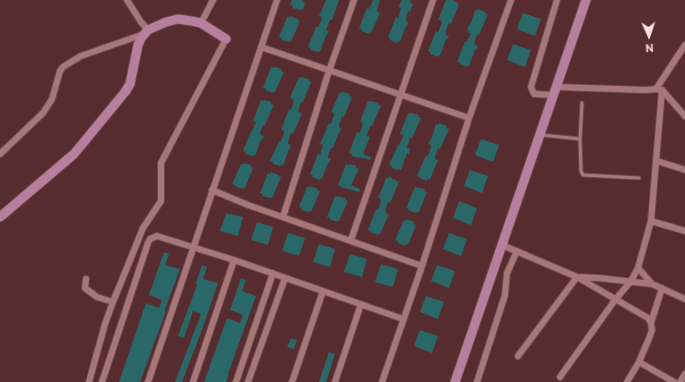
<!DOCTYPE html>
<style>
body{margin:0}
#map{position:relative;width:685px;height:382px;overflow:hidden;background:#562c2e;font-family:Ubuntu,sans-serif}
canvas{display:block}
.north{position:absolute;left:629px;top:16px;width:40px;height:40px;-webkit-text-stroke:3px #562c2e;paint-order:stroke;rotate:177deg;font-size:11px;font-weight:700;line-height:16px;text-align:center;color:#fee2e2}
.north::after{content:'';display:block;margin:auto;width:14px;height:18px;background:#fee2e2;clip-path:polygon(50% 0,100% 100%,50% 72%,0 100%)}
</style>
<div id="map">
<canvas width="685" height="382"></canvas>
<div class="north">N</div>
</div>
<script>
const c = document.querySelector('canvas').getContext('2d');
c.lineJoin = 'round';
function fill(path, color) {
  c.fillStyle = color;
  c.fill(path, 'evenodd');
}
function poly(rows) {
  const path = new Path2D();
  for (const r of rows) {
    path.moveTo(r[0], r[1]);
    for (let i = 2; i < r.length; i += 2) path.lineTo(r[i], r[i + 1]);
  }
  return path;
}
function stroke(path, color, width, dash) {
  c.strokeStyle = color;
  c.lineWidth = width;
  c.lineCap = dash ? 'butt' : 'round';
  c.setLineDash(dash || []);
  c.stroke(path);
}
fill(poly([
 [292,0,303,0,302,1,305,2,303,10,292,8,293,6,290,5],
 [326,0,339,0,332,20,330,20,326,30,329,31,327,35,326,35,325,38,320,52,318,51,318,52,310,50,311,48,308,47,316,27,318,27,319,26,322,17,319,16],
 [373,0,380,0,377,10,377,12,380,13,371,33,369,32,369,34,361,31,362,29,359,28,367,8,369,9],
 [402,0,411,0,410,3,413,4,410,12,408,11,406,19,406,21,408,22,407,26,406,26,400,42,398,41,397,43,390,40,390,38,388,37,396,17,398,18,401,8,398,7],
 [446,0,453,0,459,4,451,24,449,23,445,33,447,33,446,35,449,36,447,40,446,39,440,56,438,55,438,57,430,54,431,52,428,51,436,31,438,32,442,23,441,22,441,20,438,20],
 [478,9,485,12,485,13,488,14,479,35,477,34,474,43,476,43,475,45,478,46,476,50,475,50,469,66,467,65,467,67,459,64,460,62,457,62,465,41,467,42,471,33,469,33,470,31,467,30,468,26,469,26,471,23,475,10,477,10],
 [523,13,541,19,535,36,517,29],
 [290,16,298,19,297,20,300,21,291,42,289,41,289,42,281,40,282,38,279,37,287,17,290,17],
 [513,44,531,50,525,67,507,60],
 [271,67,273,68,274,67,282,69,281,71,284,72,275,92,273,92,273,93,265,90,266,89,263,88],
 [299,77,301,78,301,77,309,79,309,81,311,82,303,102,301,102,298,111,302,114,293,134,291,133,288,142,288,144,291,145,290,150,289,149,283,166,281,165,280,166,273,164,273,162,270,161,279,141,281,141,284,133,283,132,284,130,281,130,289,109,291,110,294,101,293,100,293,99,290,98],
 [340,92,342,93,342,92,350,94,349,96,352,97,344,117,342,116,339,125,339,127,341,128,340,132,339,132,333,148,331,148,328,156,328,158,331,159,329,163,328,163,322,179,320,178,320,180,312,177,313,175,310,174,318,154,320,155,323,145,320,144,329,123,331,124,334,115,334,113,331,112],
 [261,100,263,101,264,100,271,102,271,104,274,105,265,125,263,125,260,133,261,135,264,136,262,140,261,139,255,156,253,155,253,156,245,154,246,152,243,151,251,131,252,131,256,122,253,121],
 [368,101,370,102,371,101,379,103,378,105,381,106,372,126,370,126,367,134,367,136,370,137,363,154,371,157,370,160,359,157,359,158,351,156,352,154,349,153,357,132,360,133,363,123,360,122],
 [408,113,410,114,411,113,419,115,418,117,421,118,412,138,410,138,407,147,407,148,410,149,409,154,407,153,401,170,399,169,399,170,391,168,392,166,389,165,398,145,399,145,403,137,403,135,400,134],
 [439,123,447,126,446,128,449,129,440,149,438,148,435,157,435,159,438,160,437,164,436,164,430,180,428,179,427,181,420,178,420,177,417,176,426,155,428,156,431,147,431,145,428,144,430,140,431,140,436,124,438,125],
 [481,139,499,145,493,162,475,155],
 [244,163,251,165,251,167,253,168,245,188,243,188,242,189,235,186,235,185,232,184,241,164,243,164],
 [346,164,348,165,349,164,356,166,356,168,359,169,351,185,360,189,359,192,340,187,340,185,338,185],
 [470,170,488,176,482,193,464,186],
 [271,172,279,175,278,176,281,177,272,198,270,197,270,198,262,196,263,194,260,193,268,173,270,174],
 [389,177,396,180,396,181,399,182,390,203,388,202,385,211,386,211,386,213,389,214,380,234,378,234,378,235,370,232,371,231,368,230,376,209,378,210,381,201,381,199,378,198,379,194,380,194,386,178,388,178],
 [310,186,318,189,317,190,320,191,311,212,309,211,309,212,301,210,302,208,299,207,307,187,309,187],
 [415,187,417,188,417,187,425,189,424,191,427,192,419,212,417,212,416,213,408,210,409,209,406,208],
 [335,196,337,197,338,196,345,198,345,200,348,201,339,221,337,221,337,222,329,219,330,218,327,217],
 [459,201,477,208,471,225,453,218],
 [226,213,243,217,238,236,220,231],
 [406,219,414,222,413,224,416,225,408,245,406,244,405,246,398,243,398,241,395,240,404,220,406,221],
 [257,222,273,227,268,245,251,240],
 [288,233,305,238,299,256,282,251],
 [449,233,467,239,461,256,443,249],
 [319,244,335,249,330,267,313,262],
 [164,252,169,254,165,265,180,269,165,309,165,314,140,382,119,382,146,303,159,308,162,300,149,295],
 [350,254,367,259,362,277,344,272],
 [381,264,398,269,393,287,375,282],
 [202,265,207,267,203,279,218,283,203,327,182,382,175,382,201,314,193,311,184,338,178,336,197,285,196,283],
 [437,265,455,271,449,288,431,281],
 [241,278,246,280,242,291,256,296,228,374,229,375,226,382,204,382,227,318,240,323,243,315,230,310],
 [426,296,444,302,438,319,420,312],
 [420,330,438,336,432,353,414,346],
 [291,338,297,340,294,349,287,347],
 [329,352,335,354,330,370,326,382,319,382]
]), '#2a6769');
const lane = poly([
 [542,135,580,139,581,171,583,175,639,178],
 [580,139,582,103]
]);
const street = poly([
 [127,0,141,22,148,30],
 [201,23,213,0],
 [261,47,469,118],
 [556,87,646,90,656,89,662,90,685,116],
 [656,89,685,45],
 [554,95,534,94,531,87,557,0],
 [0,154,43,113,52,99,60,71,63,67,71,62,81,56,144,34],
 [657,161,685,170],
 [212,190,248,205,422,266],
 [283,217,329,71,354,0],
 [651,221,685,231],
 [351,240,433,0],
 [502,245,577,277,648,318,651,323,652,330,650,336,639,362,627,382],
 [638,268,652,284],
 [86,279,85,288,97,297,113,302],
 [651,323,662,288],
 [518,356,577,277,599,278,652,284,685,299],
 [639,362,674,382],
 [560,377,615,300,631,281,638,268,651,221,662,90],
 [89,382,105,324,113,302,143,228,161,201,161,163,226,39],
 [102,382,148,243,150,239,157,236,234,260,403,319],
 [148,382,277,0],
 [193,382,234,260],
 [236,382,273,273],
 [248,382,285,278],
 [292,382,323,291],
 [335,382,361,304],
 [382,382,422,266,469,118,511,0],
 [477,382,505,295,507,273,517,251],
 [680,382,685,374]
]);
const secondary = poly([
 [0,217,74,154,125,92,130,84,138,45,141,38,148,30,166,22,178,19,192,21,201,23,226,39],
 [455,382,586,0]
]);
stroke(lane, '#6c494b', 5);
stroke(street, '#6c494b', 8);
stroke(secondary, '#6c494b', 11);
stroke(lane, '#a77778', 3);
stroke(street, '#a77778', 6);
stroke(secondary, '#b77f9d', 9);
</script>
